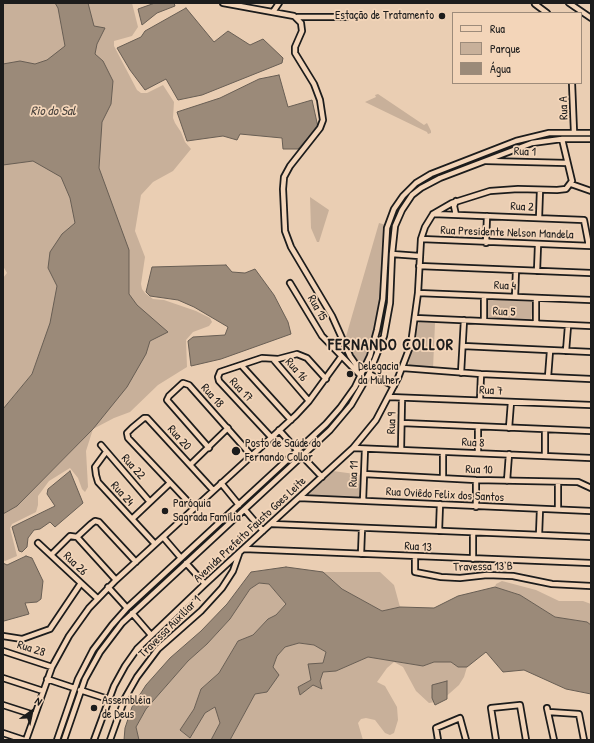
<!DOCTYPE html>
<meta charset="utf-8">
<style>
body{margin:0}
#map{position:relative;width:594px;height:743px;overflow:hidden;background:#eaceb3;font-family:"Patrick Hand",sans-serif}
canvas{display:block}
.frame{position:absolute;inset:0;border:4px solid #1c1c1c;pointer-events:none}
.legend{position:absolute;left:452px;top:12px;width:130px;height:72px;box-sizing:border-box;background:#f3d5b9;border:1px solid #9d8b7a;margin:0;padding:5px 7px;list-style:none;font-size:12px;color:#1c1c1c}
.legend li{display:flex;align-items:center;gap:8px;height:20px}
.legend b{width:20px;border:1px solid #9d8b7a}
.north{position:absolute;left:12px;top:691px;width:40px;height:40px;-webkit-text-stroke:3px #f3d5b9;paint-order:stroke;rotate:33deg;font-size:11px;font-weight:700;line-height:16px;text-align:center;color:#1c1c1c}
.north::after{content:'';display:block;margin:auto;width:14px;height:18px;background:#1c1c1c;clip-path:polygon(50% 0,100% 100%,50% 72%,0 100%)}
</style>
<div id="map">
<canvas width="594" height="743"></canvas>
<div class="frame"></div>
<ul class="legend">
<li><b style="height:5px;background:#f3d5b9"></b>Rua</li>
<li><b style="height:11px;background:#c8b09a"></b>Parque</li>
<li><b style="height:11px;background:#9b8a79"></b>Água</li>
</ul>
<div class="north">N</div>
</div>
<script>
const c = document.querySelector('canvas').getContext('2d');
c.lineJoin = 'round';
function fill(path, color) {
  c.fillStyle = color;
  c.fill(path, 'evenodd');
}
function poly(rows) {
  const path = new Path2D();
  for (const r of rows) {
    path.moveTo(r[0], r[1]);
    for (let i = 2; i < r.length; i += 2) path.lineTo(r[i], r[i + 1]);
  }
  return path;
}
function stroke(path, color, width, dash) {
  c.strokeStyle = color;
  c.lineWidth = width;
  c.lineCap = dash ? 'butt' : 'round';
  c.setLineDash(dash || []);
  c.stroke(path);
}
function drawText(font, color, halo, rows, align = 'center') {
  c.font = font + ' "Patrick Hand",sans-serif';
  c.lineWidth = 3.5;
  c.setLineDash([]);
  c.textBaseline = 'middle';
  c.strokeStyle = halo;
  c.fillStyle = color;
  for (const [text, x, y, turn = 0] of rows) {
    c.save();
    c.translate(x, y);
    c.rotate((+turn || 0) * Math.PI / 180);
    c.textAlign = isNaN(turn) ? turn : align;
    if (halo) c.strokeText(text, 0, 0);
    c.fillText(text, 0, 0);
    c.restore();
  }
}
fill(poly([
 [3,3,132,3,138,27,132,36,114,41,114,46,137,90,141,93,147,93,163,85,174,102,173,118,175,123,181,132,185,142,191,149,173,171,153,182,141,195,135,231,145,257,141,284,142,289,145,293,153,299,164,300,196,311,210,318,212,322,209,326,193,332,186,340,187,367,158,385,130,412,114,418,93,429,86,451,88,487,85,492,82,489,78,478,70,468,49,481,38,496,38,505,36,512,12,524,10,528,17,556,5,561,3,560,3,514,17,506,93,429,44,341,32,374,3,409,3,278,7,273,3,266],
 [378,94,424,125,427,123,431,131,431,133,428,134,427,132,365,102,376,97,375,95],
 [310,197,329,210,319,242,317,242,311,228],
 [379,223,386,225,383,242,379,316,370,350,359,371,350,354,345,340],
 [487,299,533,302,531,322,486,319],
 [419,322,435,323,433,369,408,366],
 [333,471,362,475,361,499,307,496],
 [323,572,380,572,394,585,400,607,382,611,342,589],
 [502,581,536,590,559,601,583,601,591,604,591,625,587,622,555,617,520,595,495,587,496,584],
 [259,583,269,584,286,604,276,615,268,619,253,635,238,641,219,673,201,689,194,709,180,730,190,738,205,713,216,707,220,723,211,740,139,740,136,727,146,709,188,661,207,644,230,619,250,589],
 [299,643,314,645,326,652,323,663,311,680,298,687,300,695,313,685,322,689,320,681,323,672,336,671,368,657,423,666,434,662,451,662,458,667,467,667,464,677,459,685,441,701,429,703,416,691,403,667,394,662,387,668,377,682,385,686,397,707,398,720,394,733,390,735,385,733,375,720,366,718,361,719,358,723,363,740,230,740,255,694,273,667,277,656,285,647]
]), '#c8b09a');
const water = poly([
 [55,3,88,3,94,26,105,28,97,44,95,54,103,61,113,81,111,104,102,122,99,168,129,250,129,294,137,305,168,332,150,341,146,354,127,387,93,429,17,506,3,514,3,409,32,374,50,323,57,286,48,268,50,252,62,234,75,223,70,198,61,177,33,161,3,165,3,64,20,61,35,64,47,60,65,46,58,8,55,3],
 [155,3,174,3,175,6,157,13,142,25,138,9,155,3],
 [186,8,214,42,228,31,250,45,263,39,283,58,282,63,202,95,178,100,166,79,145,90,130,70,117,48,141,37,145,31,186,8],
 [279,75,288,107,312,100,318,127,298,149,283,149,282,138,240,134,237,140,223,136,187,141,177,112,220,98,259,79,279,75],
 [226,265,232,272,245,273,255,269,274,295,288,322,291,334,221,359,191,366,188,341,193,337,225,335,228,327,194,307,178,300,150,296,146,292,152,267,226,265],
 [70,471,83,503,55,527,50,522,40,529,34,530,28,538,27,547,22,552,19,551,12,527,55,506,47,494,48,489,70,471],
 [26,556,32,558,43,581,41,599,37,602,25,603,29,614,4,621,3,620,3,563,7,565,26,556],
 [286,567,323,572,342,589,382,611,400,607,434,608,458,596,495,587,520,595,555,617,587,622,591,625,591,694,566,689,524,670,503,672,486,652,467,667,458,667,451,662,434,662,423,666,368,657,336,671,323,672,320,681,322,689,313,685,300,695,298,687,311,680,308,664,323,663,326,652,314,645,299,643,285,647,277,656,273,667,279,675,267,692,255,694,230,740,211,740,220,723,215,707,205,713,190,738,180,730,194,709,201,689,219,673,238,641,253,635,268,619,276,615,286,604,269,584,259,583,250,589,230,619,207,644,188,661,146,709,136,727,139,740,124,740,125,728,132,707,146,685,170,658,201,631,227,604,251,572,286,567],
 [447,681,447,699,435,705,432,698,432,685,447,681]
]);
fill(water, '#9b8a79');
stroke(water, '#685e54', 1);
const minor = poly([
 [223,3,294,16,301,23,302,31,295,47,295,53,314,84,320,100,323,120,320,128,290,166,284,177,283,189,285,231,291,247,332,316,350,356,357,366,364,370],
 [569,3,591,18],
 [535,4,547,13],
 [273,12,279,3],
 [297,17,346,17],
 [572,83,574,132],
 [486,161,567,163],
 [571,184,591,191],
 [456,201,454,206,456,215],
 [433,214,584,220,589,246],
 [539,218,540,190],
 [421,239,591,246],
 [486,243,487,216],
 [392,254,419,256],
 [419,266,591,273],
 [537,271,538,245],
 [290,283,322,336,361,376],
 [418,293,591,300],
 [515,297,516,270],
 [415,318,591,326],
 [484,321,484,296],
 [536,323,536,298],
 [463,346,591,352],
 [566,351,568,326],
 [273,359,309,401],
 [242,366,291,420],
 [403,368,481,374,591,379],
 [461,373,464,320],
 [369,374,394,386],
 [548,377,550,351],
 [389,397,591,405],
 [480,400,481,374],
 [402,423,591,431],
 [478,427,478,453],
 [509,428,511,402],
 [279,430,298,451],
 [271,437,219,381,218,377,220,372,262,358,278,359,297,354,307,358,326,379],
 [101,445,150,502],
 [209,448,167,400,169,396,183,383,189,385,251,455],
 [353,448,591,458],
 [401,450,402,398],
 [106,452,95,467,96,475,98,482,155,544],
 [302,456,322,477],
 [545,456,545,430],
 [190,465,228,428],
 [364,474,476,480,578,482,591,488],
 [443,478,443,452],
 [476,480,476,507],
 [507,481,509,454],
 [221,483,239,505],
 [299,498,591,511],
 [363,501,365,449],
 [194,508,128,438,127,433,132,428,144,418,147,418,213,490],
 [558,509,558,483],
 [245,510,263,531],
 [132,519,170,483],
 [272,524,591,537],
 [439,531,440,504],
 [539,535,540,509],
 [163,537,181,558],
 [38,543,97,598],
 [244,549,591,563],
 [361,554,362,528],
 [51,555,70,536,77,537],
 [415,556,415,572,441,577,460,578,487,575,513,576,552,584,591,586],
 [473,559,473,533],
 [186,563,205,584],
 [116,580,77,537,91,524,95,521,99,522,136,562],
 [108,587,127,608],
 [132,613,151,635],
 [3,636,22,639,50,629,81,583],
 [3,651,52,667],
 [3,678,43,691],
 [47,679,74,688],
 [80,690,108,699],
 [3,705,34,715],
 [547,708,554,740],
 [549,712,579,714,584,740],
 [3,733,24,740],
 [26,740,52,667,69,636,89,608,116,580,296,415,309,401,341,357],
 [57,740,78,679,93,650,112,625,127,608,326,424,340,408,355,387,370,356,377,330,383,299,387,228,394,209,403,196,416,183,431,174,516,141,549,133,591,133],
 [64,740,85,679,100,652,122,623,330,430,351,405,369,374,384,336,390,303,392,254,395,226,402,210,412,195,421,188,440,178,532,143,562,139,591,139],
 [94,740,114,686,125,666,137,649,205,584,353,448,376,420,398,378,411,344,418,293,421,239,425,227,433,214,452,203,490,191,518,189,557,190,566,189,572,181,562,139],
 [110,740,125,698,137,677,158,649,201,611,222,588,233,571,239,554],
 [438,740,436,728,460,718,466,740],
 [496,740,491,708,520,705,526,740]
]);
stroke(minor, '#1c1c1c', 8);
stroke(minor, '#f3d5b9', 4.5);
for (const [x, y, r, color] of [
 [442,16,4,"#1c1c1c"],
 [350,374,4,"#1c1c1c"],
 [236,451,5,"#1c1c1c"],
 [165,511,4,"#1c1c1c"],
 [94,708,4,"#1c1c1c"]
]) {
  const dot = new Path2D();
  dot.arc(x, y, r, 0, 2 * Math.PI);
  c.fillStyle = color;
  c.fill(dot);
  stroke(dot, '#f3d5b9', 1.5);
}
drawText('12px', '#1c1c1c', '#f3d5b9', [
 ["Estação de Tratamento",434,16,"right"],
 ["Delegacia",358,367],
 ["da Mulher",358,381],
 ["Posto de Saúde do",245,444],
 ["Fernando Collor",245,458],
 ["Paróquia",173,504],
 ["Sagrada Família",173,518],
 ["Assembléia",102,701],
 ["de Deus",102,715]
], 'left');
drawText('12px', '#1c1c1c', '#f3d5b9', [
 ["Rua A",564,108,-92],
 ["Rua 1",525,152,2],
 ["Rua 2",522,207,2],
 ["Rua Presidente Nelson Mandela",507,233,2],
 ["Rua 4",505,286,2],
 ["Rua 15",317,308,60],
 ["Rua 5",504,312,3],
 ["Rua 16",296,370,49],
 ["Rua 17",241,390,47],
 ["Rua 7",491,391,3],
 ["Rua 18",212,396,48],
 ["Rua 9",392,423,-88],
 ["Rua 20",179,438,48],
 ["Rua 8",473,443,3],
 ["Rua 22",133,467,48],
 ["Rua 10",479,470,2],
 ["Rua 11",354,474,-87],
 ["Rua 24",122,494,48],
 ["Rua Oviêdo Felix dos Santos",445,495,3],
 ["Avenida Prefeito Fausto Goes Leite",250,530,-43],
 ["Rua 13",418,547,3],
 ["Rua 26",75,564,44],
 ["Travessa 13 B",483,567,-1],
 ["Travessa Auxiliar 1",170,627,-45],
 ["Rua 28",31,649,18]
]);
drawText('italic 13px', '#48423d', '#f3d5b9', [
 ["Rio do Sal",53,112]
]);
c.letterSpacing = '1px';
drawText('bold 16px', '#1c1c1c', '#f3d5b9', [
 ["FERNANDO COLLOR",391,346]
]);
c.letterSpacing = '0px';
</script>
